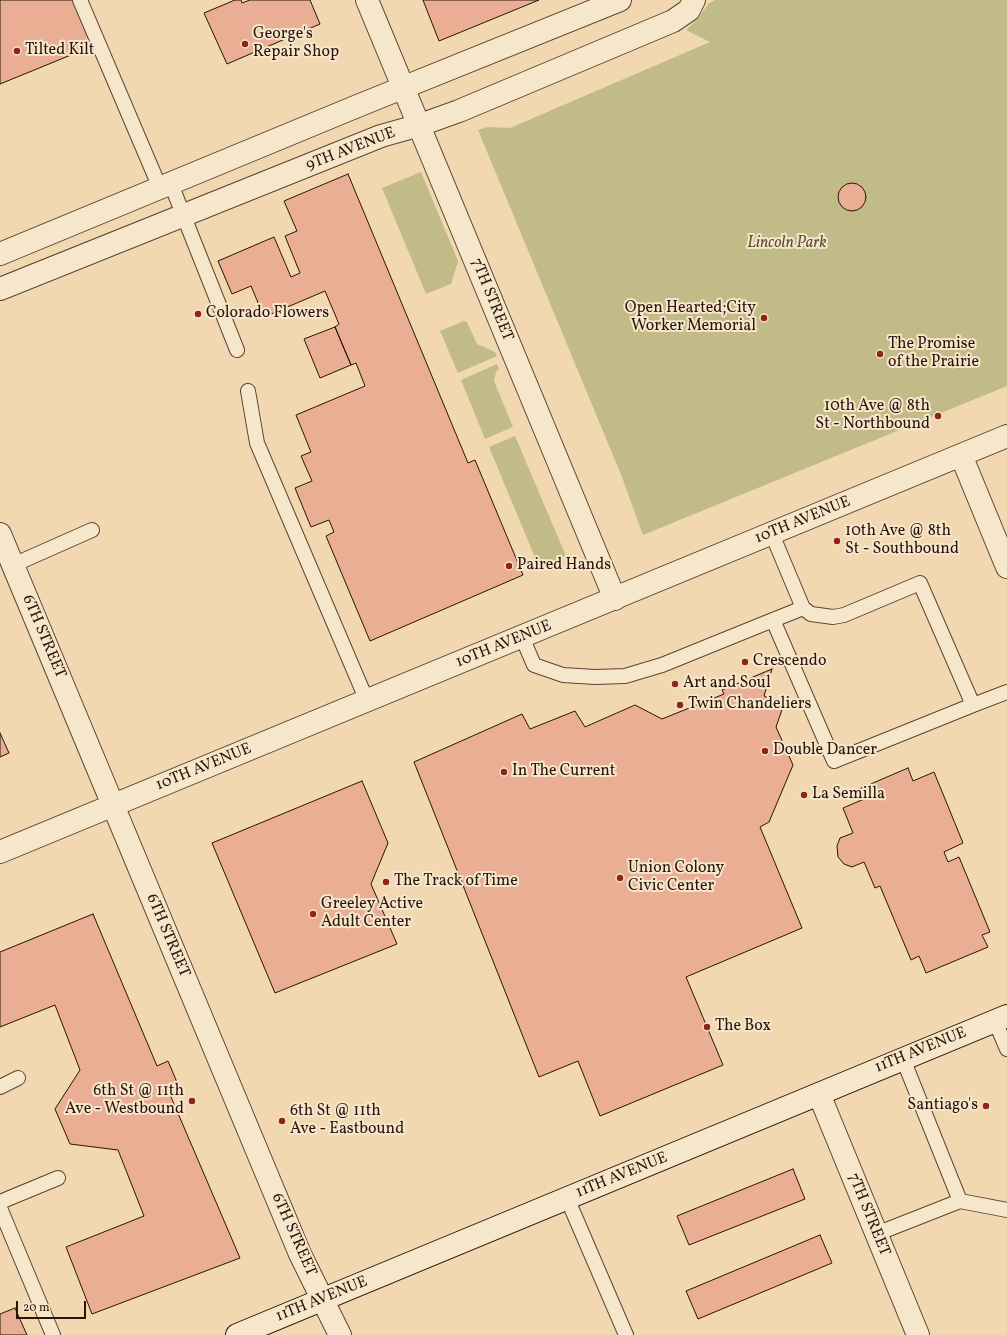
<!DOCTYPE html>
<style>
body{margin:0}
#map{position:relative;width:1007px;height:1335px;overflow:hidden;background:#f1d8b1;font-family:Vollkorn,serif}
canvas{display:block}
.scale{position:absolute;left:16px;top:1301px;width:70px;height:18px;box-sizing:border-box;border:2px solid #2a1308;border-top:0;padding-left:5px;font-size:12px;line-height:14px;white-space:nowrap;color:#2a1308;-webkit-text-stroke:3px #f6e6cc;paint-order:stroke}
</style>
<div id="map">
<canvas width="1007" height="1335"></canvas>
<div class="scale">20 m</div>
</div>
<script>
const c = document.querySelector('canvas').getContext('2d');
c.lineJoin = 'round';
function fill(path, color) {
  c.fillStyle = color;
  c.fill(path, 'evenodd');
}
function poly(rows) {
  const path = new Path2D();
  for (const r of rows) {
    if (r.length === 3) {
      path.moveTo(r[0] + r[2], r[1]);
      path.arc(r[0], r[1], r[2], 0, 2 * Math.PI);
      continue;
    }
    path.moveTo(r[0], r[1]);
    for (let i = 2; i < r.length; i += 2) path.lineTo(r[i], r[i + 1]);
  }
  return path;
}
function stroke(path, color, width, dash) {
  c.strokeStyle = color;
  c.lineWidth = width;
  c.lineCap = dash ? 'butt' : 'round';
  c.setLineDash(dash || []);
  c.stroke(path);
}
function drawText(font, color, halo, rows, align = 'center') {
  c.font = font + ' Vollkorn,serif';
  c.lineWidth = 4;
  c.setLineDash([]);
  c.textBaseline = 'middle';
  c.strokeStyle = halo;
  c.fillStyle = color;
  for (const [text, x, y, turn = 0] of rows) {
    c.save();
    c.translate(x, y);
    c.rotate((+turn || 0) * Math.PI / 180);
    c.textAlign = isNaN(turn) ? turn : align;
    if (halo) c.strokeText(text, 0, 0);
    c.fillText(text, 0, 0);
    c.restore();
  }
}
fill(poly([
 [715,0,1007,0,1007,386,643,535,622,477,478,130,488,127,510,128,710,42,686,30,699,17,709,3],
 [421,172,458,261,451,284,426,294,382,188],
 [464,321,467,322,477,344,495,352,497,356,458,373,440,331],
 [497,364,499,369,496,372,494,381,513,427,485,439,461,380],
 [515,436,566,556,539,567,489,447]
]), '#c1bc87');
const building = poly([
 [0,0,74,0,93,46,0,84,0,0],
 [235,0,241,0,242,3,250,0,310,0,320,24,227,64,204,13,235,0],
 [423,0,539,0,439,41,423,0],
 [348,174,468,463,475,460,523,575,370,641,326,536,334,532,329,520,311,527,295,488,312,481,301,456,311,452,296,415,365,386,356,363,351,365,335,327,339,324,325,291,264,317,251,286,232,294,218,261,274,237,291,277,300,273,285,236,297,231,284,201,348,174],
 [852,197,14],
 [335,327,351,365,320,378,304,339,335,327],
 [772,669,764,696,784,704,776,727,793,765,769,822,760,827,802,928,686,977,723,1065,600,1116,578,1061,539,1077,414,762,522,714,530,729,575,711,585,727,635,705,662,719,724,694,722,690,772,669],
 [0,733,9,753,0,757,0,733],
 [908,768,913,781,934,772,963,843,944,852,948,862,959,857,990,932,982,935,988,947,926,973,919,956,911,960,880,886,875,888,864,862,852,867,844,864,838,857,837,846,840,838,853,833,843,808,864,799,859,789,908,768],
 [362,781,388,843,371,884,397,944,275,993,212,843,362,781],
 [93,914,157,1066,168,1061,179,1087,168,1090,240,1258,92,1314,66,1247,144,1216,118,1150,70,1144,55,1109,80,1070,55,1005,0,1027,0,952,93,914],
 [793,1169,805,1199,689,1245,677,1216,793,1169],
 [820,1235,832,1263,698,1319,686,1291,820,1235],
 [15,1308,27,1335,0,1335,0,1314,15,1308]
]);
fill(building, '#eaae95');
stroke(building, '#2a1308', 1);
const service = poly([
 [80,0,160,188],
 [171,184,237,350],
 [248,391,257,443,367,701],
 [13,565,92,530],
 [773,620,834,761,973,705,920,583,844,615,833,617,811,614,803,608],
 [522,637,534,665,563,675,595,677,625,676,662,665,773,620,803,608,772,534],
 [973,705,1007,692],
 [995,1021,1007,1049],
 [0,1087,18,1078],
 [567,1198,626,1335],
 [960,1201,1007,1210],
 [0,1202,58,1178],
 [0,1208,53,1335],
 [876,1234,960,1201,903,1059]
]);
const minor = poly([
 [367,0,615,599],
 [0,254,360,105,620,0],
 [0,289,381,136,420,125,459,111,673,21,689,10,694,0],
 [961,455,1007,567],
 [0,534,300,1254,340,1335],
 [0,852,1007,436],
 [819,1094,918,1335]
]);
const secondary = poly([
 [237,1335,1007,1016]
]);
stroke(service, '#5c4432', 16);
stroke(minor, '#5c4432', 24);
stroke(secondary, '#2a1308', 24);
stroke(service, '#f6e6cc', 14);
stroke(minor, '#f6e6cc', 22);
stroke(secondary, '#f6e6cc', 22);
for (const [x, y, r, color] of [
 [245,44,4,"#8f2418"],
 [17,51,4,"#8f2418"],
 [198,314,4,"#8f2418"],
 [764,318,4,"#8f2418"],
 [880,354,4,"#8f2418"],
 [938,416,4,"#8f2418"],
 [837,541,4,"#8f2418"],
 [509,566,4,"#8f2418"],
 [745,662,4,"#8f2418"],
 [675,684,4,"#8f2418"],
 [680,705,4,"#8f2418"],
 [765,751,4,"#8f2418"],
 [504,772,4,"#8f2418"],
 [804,795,4,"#8f2418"],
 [620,878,4,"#8f2418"],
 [386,882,4,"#8f2418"],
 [313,914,4,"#8f2418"],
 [707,1027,4,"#8f2418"],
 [192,1101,4,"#8f2418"],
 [986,1106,4,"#8f2418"],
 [282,1121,4,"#8f2418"]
]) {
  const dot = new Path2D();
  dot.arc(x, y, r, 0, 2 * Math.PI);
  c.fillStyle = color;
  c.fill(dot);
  stroke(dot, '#f6e6cc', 1.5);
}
drawText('16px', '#2a1308', '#f6e6cc', [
 ["George's",253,35],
 ["Repair Shop",253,53],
 ["Tilted Kilt",25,51],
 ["Open Hearted;City",756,309,"right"],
 ["Worker Memorial",756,327,"right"],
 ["Colorado Flowers",206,314],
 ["The Promise",888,345],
 ["of the Prairie",888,363],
 ["10th Ave @ 8th",930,407,"right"],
 ["St - Northbound",930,425,"right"],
 ["10th Ave @ 8th",845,532],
 ["St - Southbound",845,550],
 ["Paired Hands",517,566],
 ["Crescendo",753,662],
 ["Art and Soul",683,684],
 ["Twin Chandeliers",688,705],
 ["Double Dancer",773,751],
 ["In The Current",512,772],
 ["La Semilla",812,795],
 ["Union Colony",628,869],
 ["Civic Center",628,887],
 ["The Track of Time",394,882],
 ["Greeley Active",321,905],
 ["Adult Center",321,923],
 ["The Box",715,1027],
 ["6th St @ 11th",184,1092,"right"],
 ["Ave - Westbound",184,1110,"right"],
 ["Santiago's",978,1106,"right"],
 ["6th St @ 11th",290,1112],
 ["Ave - Eastbound",290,1130]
], 'left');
drawText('16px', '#2a1308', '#f6e6cc', [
 ["9TH AVENUE",351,150,-21],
 ["7TH STREET",491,300,68],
 ["10TH AVENUE",803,521,-22],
 ["6TH STREET",43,637,67],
 ["10TH AVENUE",504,645,-22],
 ["10TH AVENUE",204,768,-22],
 ["6TH STREET",167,936,67],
 ["11TH AVENUE",921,1051,-22],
 ["11TH AVENUE",622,1176,-22],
 ["7TH STREET",868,1215,68],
 ["6TH STREET",293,1235,66],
 ["11TH AVENUE",322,1300,-22]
]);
drawText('italic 16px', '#5f4e34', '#f6e6cc', [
 ["Lincoln Park",787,244]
]);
</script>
